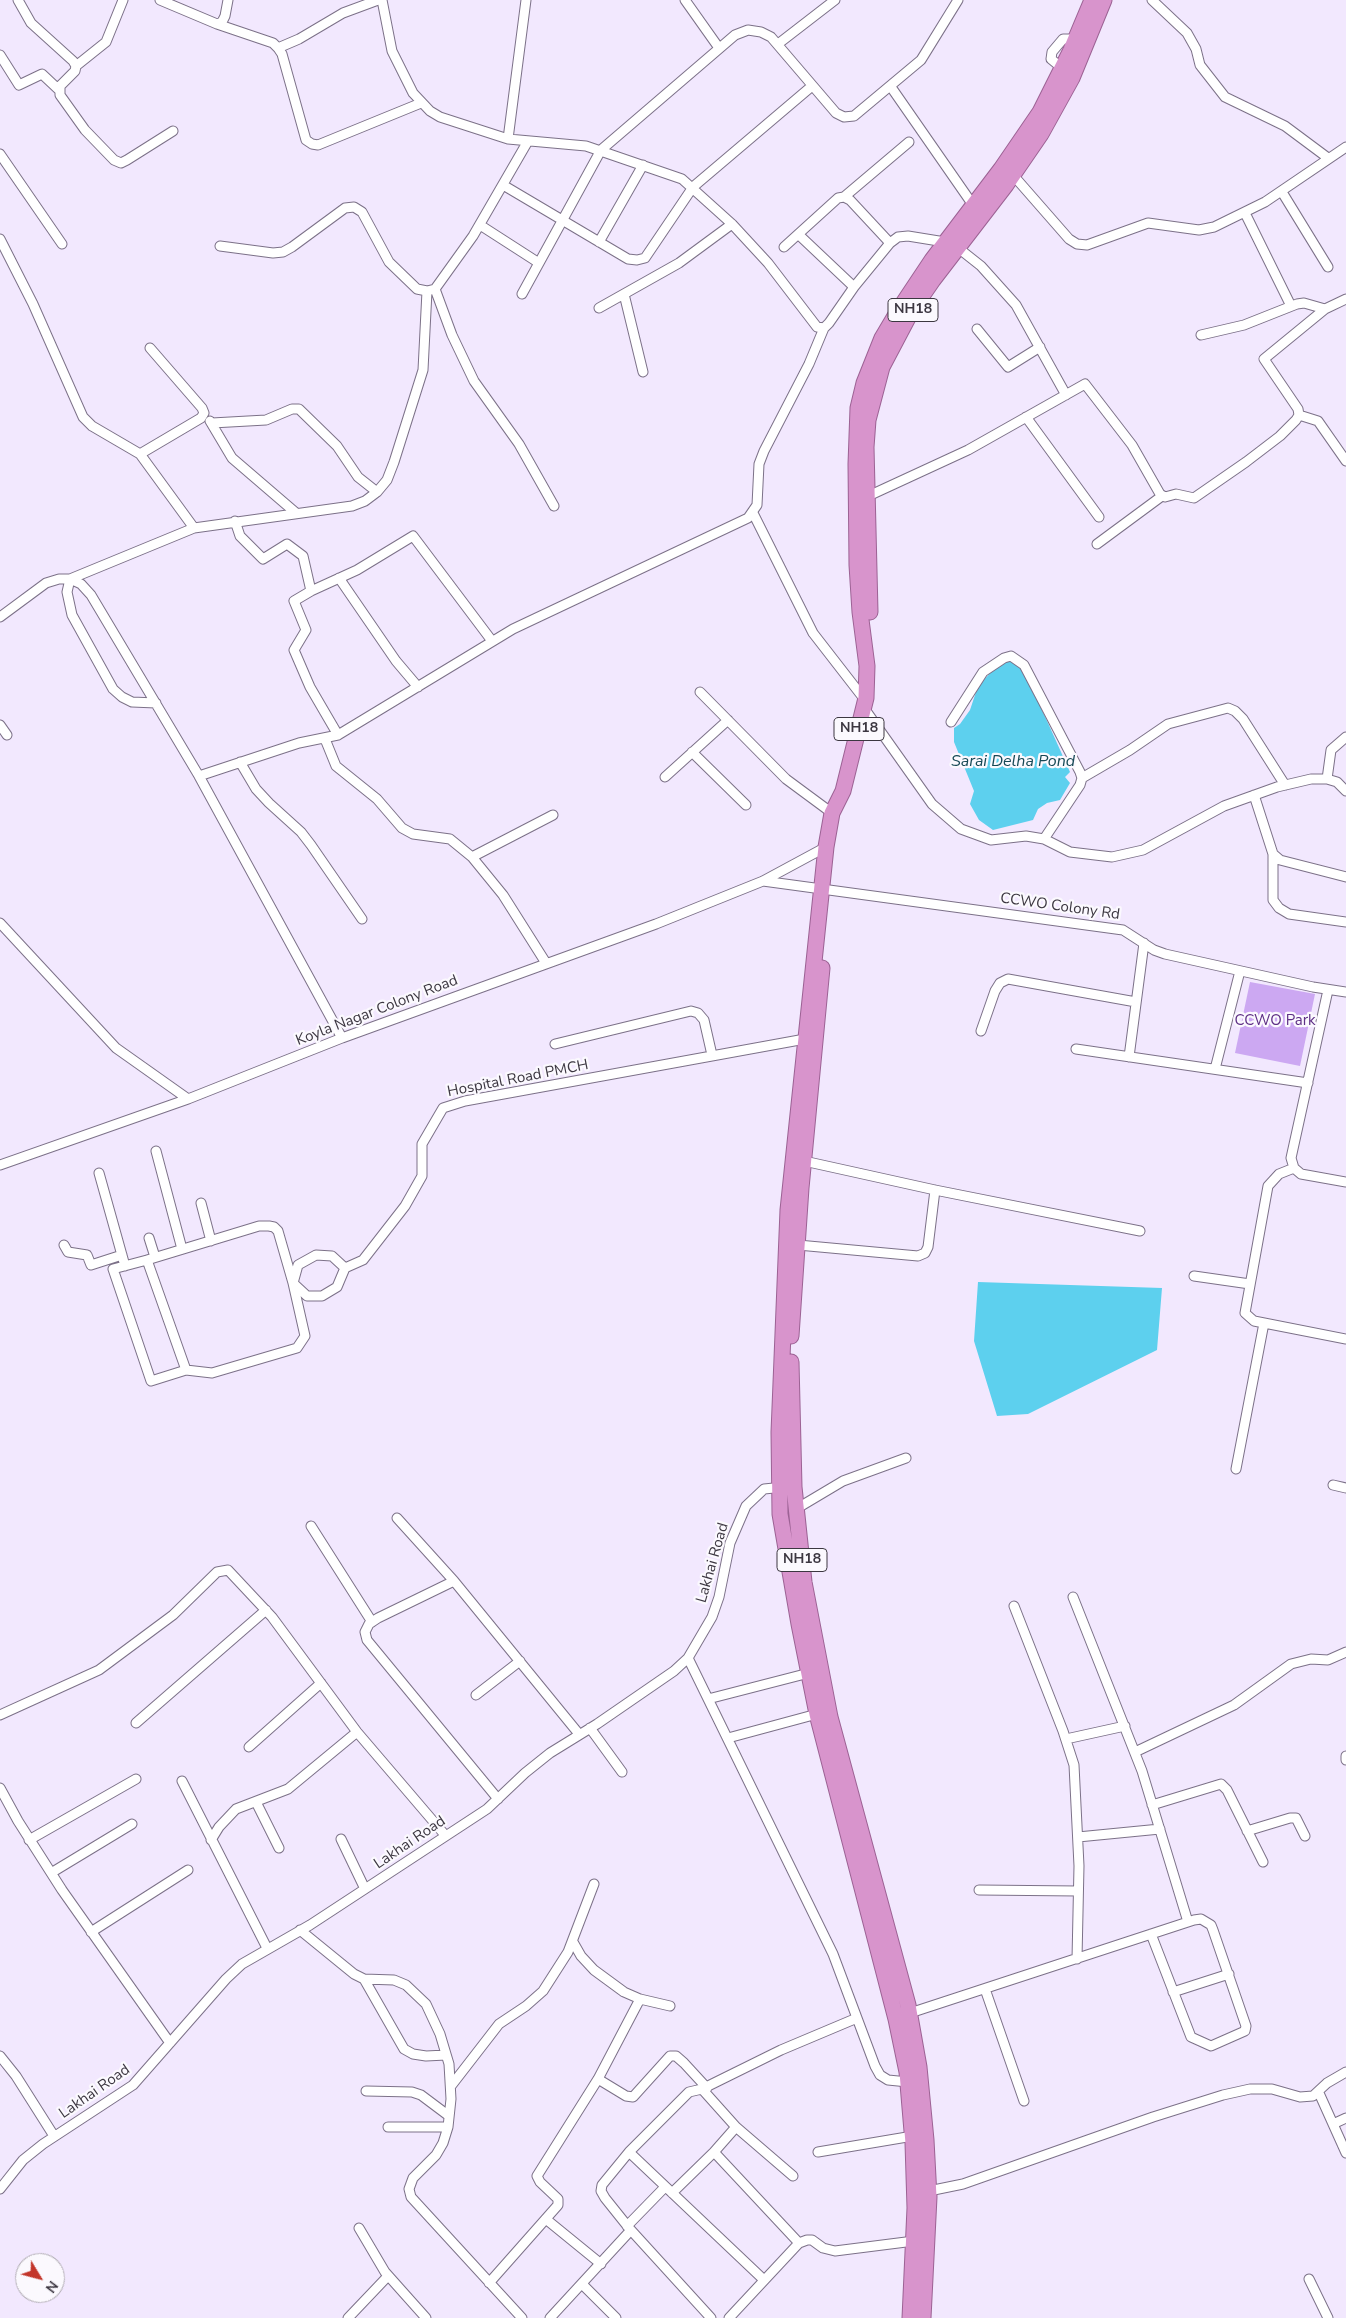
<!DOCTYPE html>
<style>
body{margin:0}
#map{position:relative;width:1346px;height:2318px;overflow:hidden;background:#f2e8fe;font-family:"Nunito Sans",sans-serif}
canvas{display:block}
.north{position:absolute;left:15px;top:2253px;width:50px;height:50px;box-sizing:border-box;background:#fbf9fe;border:1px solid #afabb2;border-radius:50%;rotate:127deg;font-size:14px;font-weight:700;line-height:20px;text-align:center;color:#3c3741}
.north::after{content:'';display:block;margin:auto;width:18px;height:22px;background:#c3362b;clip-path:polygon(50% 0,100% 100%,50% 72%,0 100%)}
</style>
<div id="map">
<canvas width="1346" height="2318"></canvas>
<div class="north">N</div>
</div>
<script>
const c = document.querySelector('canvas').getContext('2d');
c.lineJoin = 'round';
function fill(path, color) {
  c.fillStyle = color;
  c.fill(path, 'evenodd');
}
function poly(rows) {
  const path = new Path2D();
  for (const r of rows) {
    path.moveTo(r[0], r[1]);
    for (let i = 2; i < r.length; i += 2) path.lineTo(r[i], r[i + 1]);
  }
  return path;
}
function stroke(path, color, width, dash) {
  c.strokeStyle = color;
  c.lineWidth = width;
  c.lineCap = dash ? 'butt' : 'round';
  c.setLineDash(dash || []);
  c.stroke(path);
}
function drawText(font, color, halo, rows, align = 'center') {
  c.font = font + ' "Nunito Sans",sans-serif';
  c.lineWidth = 4.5;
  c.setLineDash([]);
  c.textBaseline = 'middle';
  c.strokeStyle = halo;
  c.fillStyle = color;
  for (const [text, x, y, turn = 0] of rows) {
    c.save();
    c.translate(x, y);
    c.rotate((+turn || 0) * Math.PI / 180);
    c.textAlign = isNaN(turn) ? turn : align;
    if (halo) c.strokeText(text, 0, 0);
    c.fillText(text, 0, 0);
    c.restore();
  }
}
fill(poly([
 [1250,982,1315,994,1300,1066,1235,1053]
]), '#cca8f2');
fill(poly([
 [1013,660,1021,666,1048,723,1070,772,1065,777,1070,783,1060,800,1047,803,1038,809,1033,820,993,830,979,820,970,804,974,791,954,742,954,728,960,724,970,710,978,686,995,668,1007,661],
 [978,1282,1162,1288,1157,1350,1028,1414,997,1416,974,1341]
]), '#5dd0ee');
const minor = poly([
 [18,0,31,23,73,61,76,66,75,71,60,86,60,95,85,130,114,160,121,163,127,160,173,131],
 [160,0,217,24,222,22,225,16,228,0],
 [382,0,392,51,413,93,430,111,440,117,508,139,586,146,682,179,732,224,768,263,817,327,824,328,829,323,854,287,890,243,898,237,908,236,945,242],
 [685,0,719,48],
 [1152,0,1187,33,1196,49,1200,65,1225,97,1285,126,1328,158],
 [217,24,273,43,278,48,282,54,306,140,312,144,318,145,421,103],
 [778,44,835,0],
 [278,48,299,39,343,13,378,0],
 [0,55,19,85,42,74,59,90],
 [76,66,106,42,123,0],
 [1062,68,1051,59,1052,52,1063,39,1076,39],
 [891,87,973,205],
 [508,139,526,0],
 [0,154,62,244],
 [1013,175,1069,239,1077,244,1087,245,1148,223,1199,230,1214,227,1265,202,1346,147],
 [503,185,628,259,637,260,645,258,693,187,812,86],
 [1282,192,1328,267],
 [844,197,909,142],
 [1245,213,1291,306],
 [480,225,539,263],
 [799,235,854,287],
 [0,239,33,304,83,417,92,426,140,454,194,528],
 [599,242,643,165],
 [220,246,273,253,283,252,292,247,345,208,354,207,362,212,389,262,417,289,427,291,435,289,473,236,528,141],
 [784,247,838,198,844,197,850,200,890,243],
 [957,247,981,266,1016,305,1066,395],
 [435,289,452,335,474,381,519,444,554,506],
 [522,294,601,150,735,35,748,30,761,32,771,37,836,113,844,117,854,116,921,60,958,0],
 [624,294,643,372],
 [599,308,679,263,732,224],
 [977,329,1008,367,1040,347],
 [1201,335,1244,325,1297,304,1304,303,1325,309,1346,299],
 [1299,415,1318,421,1346,461],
 [1026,417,1099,517],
 [210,421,232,458,296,513],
 [212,423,266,420,292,409,299,409,337,446,358,477,377,492],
 [140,454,201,418,204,413,202,408,150,348],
 [864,498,968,450,1085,384,1132,445,1160,494,1165,497,1176,494,1194,498,1246,462,1280,436,1296,420,1299,415,1298,409,1264,359,1325,309],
 [753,513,813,633,865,700],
 [235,521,240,536,263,559,287,544,303,556,311,591,294,601,306,630,294,650,310,687,338,735],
 [1097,544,1162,496],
 [339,578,396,661,418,687],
 [311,591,357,570,413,536,492,641],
 [0,617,46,583,59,579,70,579,81,584,91,595,199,776,342,1038],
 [700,692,786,779,832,813],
 [156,703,132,702,122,697,113,689,72,615,67,592,70,579,194,528,352,506,365,501,377,492,387,480,394,462,423,370,427,291],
 [864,708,932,804,961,829,991,840,1026,836,1044,839,1070,852,1112,857,1143,850,1224,806,1277,787,1311,779,1327,779,1337,782,1346,791],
 [951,722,983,672,1004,658,1011,656,1024,665,1080,772,1082,778,1080,785,1044,839],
 [0,725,7,735],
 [325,739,336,766,377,799,402,828,413,834,450,839,472,857,503,895,546,963],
 [692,752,746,805],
 [240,762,256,789,269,803,301,832,311,845,362,919],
 [199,776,299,743,338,735,513,629,748,518,757,505,759,464,764,451,809,364,824,328],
 [665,777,728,720],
 [1082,778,1130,750,1168,724,1228,708,1235,711,1243,719,1285,785],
 [1327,779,1331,750,1346,737],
 [1254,795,1273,854,1280,860,1346,877],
 [1273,854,1273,900,1279,908,1289,914,1346,922],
 [472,857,553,815],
 [763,881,1123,930,1154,950,1165,954,1313,987,1346,992],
 [0,923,116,1048,188,1099],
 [1328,990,1291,1158,1294,1168,1301,1174,1346,1182],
 [981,1031,995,991,1000,983,1008,979,1136,1002],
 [555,1044,691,1011,698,1013,704,1020,712,1055],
 [1076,1049,1308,1083],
 [1129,1057,1144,943],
 [1215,1069,1240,971],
 [156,1151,182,1249],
 [804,1161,935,1190,1140,1231],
 [0,1165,188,1099,342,1038,656,924,763,881,826,847],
 [1294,1168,1279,1174,1268,1186,1245,1313,1254,1321,1346,1339],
 [99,1173,125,1266],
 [201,1203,211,1241],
 [149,1238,155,1257],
 [64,1245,68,1252,87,1255,91,1265,122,1255],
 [798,1245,918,1256,925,1253,928,1247,935,1190],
 [147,1260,113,1269,151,1381,186,1370],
 [345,1268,337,1287,322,1296,307,1296,293,1283,278,1231,274,1227,269,1226,259,1226,147,1260,186,1370,212,1373,297,1348,305,1336,293,1283,298,1265,316,1255,332,1256,345,1268,363,1260,405,1206,422,1176,422,1144,443,1108,465,1101,805,1039],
 [1194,1276,1250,1284],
 [1236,1469,1264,1323],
 [1333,1485,1346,1488],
 [796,1509,843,1481,906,1458],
 [397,1518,454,1581,579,1734],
 [311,1526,372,1622],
 [454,1581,378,1618,369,1624,365,1632,367,1640,498,1799],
 [1073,1597,1142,1771,1188,1922],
 [1014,1606,1063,1731,1074,1765,1079,1866,1077,1959],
 [688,1658,833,1954,875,2066,880,2075,888,2080,908,2082],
 [476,1695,520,1661],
 [708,1699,809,1673],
 [0,1715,99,1670,173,1615,217,1572,228,1570,272,1617,357,1732,445,1835],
 [136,1723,266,1610],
 [590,1728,622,1772],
 [728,1738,817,1714],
 [1066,1739,1125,1726],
 [249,1747,321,1683],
 [1135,1752,1234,1705,1291,1664,1311,1659,1328,1660,1346,1652],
 [1346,1756,1346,1760],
 [182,1781,267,1948],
 [0,1788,18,1821,62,1890,170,2043],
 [256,1802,279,1848],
 [1152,1805,1221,1784,1227,1790,1263,1862],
 [1247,1831,1290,1818,1296,1818,1305,1836],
 [1078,1837,1160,1829],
 [341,1839,365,1889],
 [29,1840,136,1779],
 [211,1840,219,1827,236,1809,288,1789,357,1732],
 [51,1873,132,1824],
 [979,1890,1078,1891],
 [300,1930,354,1974,364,1979,394,1980,406,1985,426,2004,440,2034,449,2064,451,2099,448,2127,443,2143,436,2155,413,2178,409,2189,411,2197,522,2318],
 [91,1932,188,1870],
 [573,1942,581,1956,594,1970,624,1992,640,1999,670,2006],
 [364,1979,404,2049,413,2054,426,2056,446,2055],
 [985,1989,1024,2101],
 [1173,1992,1229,1974],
 [910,2013,1194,1920,1201,1919,1211,1925,1213,1930,1246,2026,1245,2031,1211,2046,1191,2037,1151,1934],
 [0,2056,16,2076,54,2136],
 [598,2079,626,2096,633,2097,670,2056,676,2056,684,2063,707,2088],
 [451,2086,499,2024,526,2006,543,1991,568,1952,594,1884],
 [702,2089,781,2050,857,2018],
 [366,2091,412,2092,421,2095,449,2116],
 [1319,2093,1346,2153],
 [1333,2124,1346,2118],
 [388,2127,448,2127],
 [629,2152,764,2280],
 [714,2152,799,2243],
 [818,2152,913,2136],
 [0,2189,23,2160,43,2144,133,2085,226,1979,242,1964,310,1925,487,1809,525,1773,550,1753,597,1724,674,1671,688,1658,712,1617,719,1597,730,1543,746,1506,764,1489,784,1487],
 [924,2192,963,2184,1153,2117,1223,2095,1250,2089,1272,2089,1300,2097,1313,2096,1327,2083,1346,2072],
 [672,2193,714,2152,736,2127],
 [547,2220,601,2264],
 [627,2226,665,2187],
 [359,2228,385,2272,426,2318],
 [1309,2279,1328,2318],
 [489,2283,558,2205,558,2199,540,2182,537,2176,598,2079,640,1999],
 [583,2285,616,2318],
 [348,2318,388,2276],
 [550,2318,631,2230],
 [711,2318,629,2228,605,2198,601,2191,602,2185,629,2152,689,2092,702,2089,736,2127,793,2176],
 [729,2318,799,2243,807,2240,812,2240,823,2248,835,2251,914,2241]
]);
const trunk = poly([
 [870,612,866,447,868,420,882,367,911,312,933,280,1006,185,1041,134,1072,78,1104,0],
 [791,1336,801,1188,822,968],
 [791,1362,794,1487,804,1582,830,1717,908,2005,919,2067,926,2140,929,2197,923,2318],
 [910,2318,915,2208,913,2143,907,2072,896,2019,817,1714,799,1624,780,1514,779,1432,788,1210,826,847,832,813,843,791,866,698,867,666,860,612,857,565,856,464,858,408,864,383,882,338,898,311,932,260,1001,169,1040,112,1071,50,1092,0]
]);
stroke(minor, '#7c7188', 11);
stroke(trunk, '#9c6294', 17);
stroke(minor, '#fff', 9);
stroke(trunk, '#d894cc', 15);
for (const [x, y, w] of [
 [913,310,50],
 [859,729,50],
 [802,1560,50]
]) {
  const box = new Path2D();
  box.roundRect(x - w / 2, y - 11.5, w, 23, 4);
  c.fillStyle = '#fbf9fe';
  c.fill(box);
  stroke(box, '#3c3741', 1);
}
drawText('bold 14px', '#3c3741', null, [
 ["NH18",913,310],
 ["NH18",859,729],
 ["NH18",802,1560]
]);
drawText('15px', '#3c3741', '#fbf9fe', [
 ["CCWO Colony Rd",1060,907,8],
 ["Koyla Nagar Colony Road",377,1011,-21],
 ["Hospital Road PMCH",518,1079,-11],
 ["Lakhai Road",713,1563,-74],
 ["Lakhai Road",410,1843,-34],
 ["Lakhai Road",95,2092,-35]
]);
drawText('15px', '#5f3086', '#fbf9fe', [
 ["CCWO Park",1275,1021]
]);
drawText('italic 16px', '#164855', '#fbf9fe', [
 ["Sarai Delha Pond",1013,762]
]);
</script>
